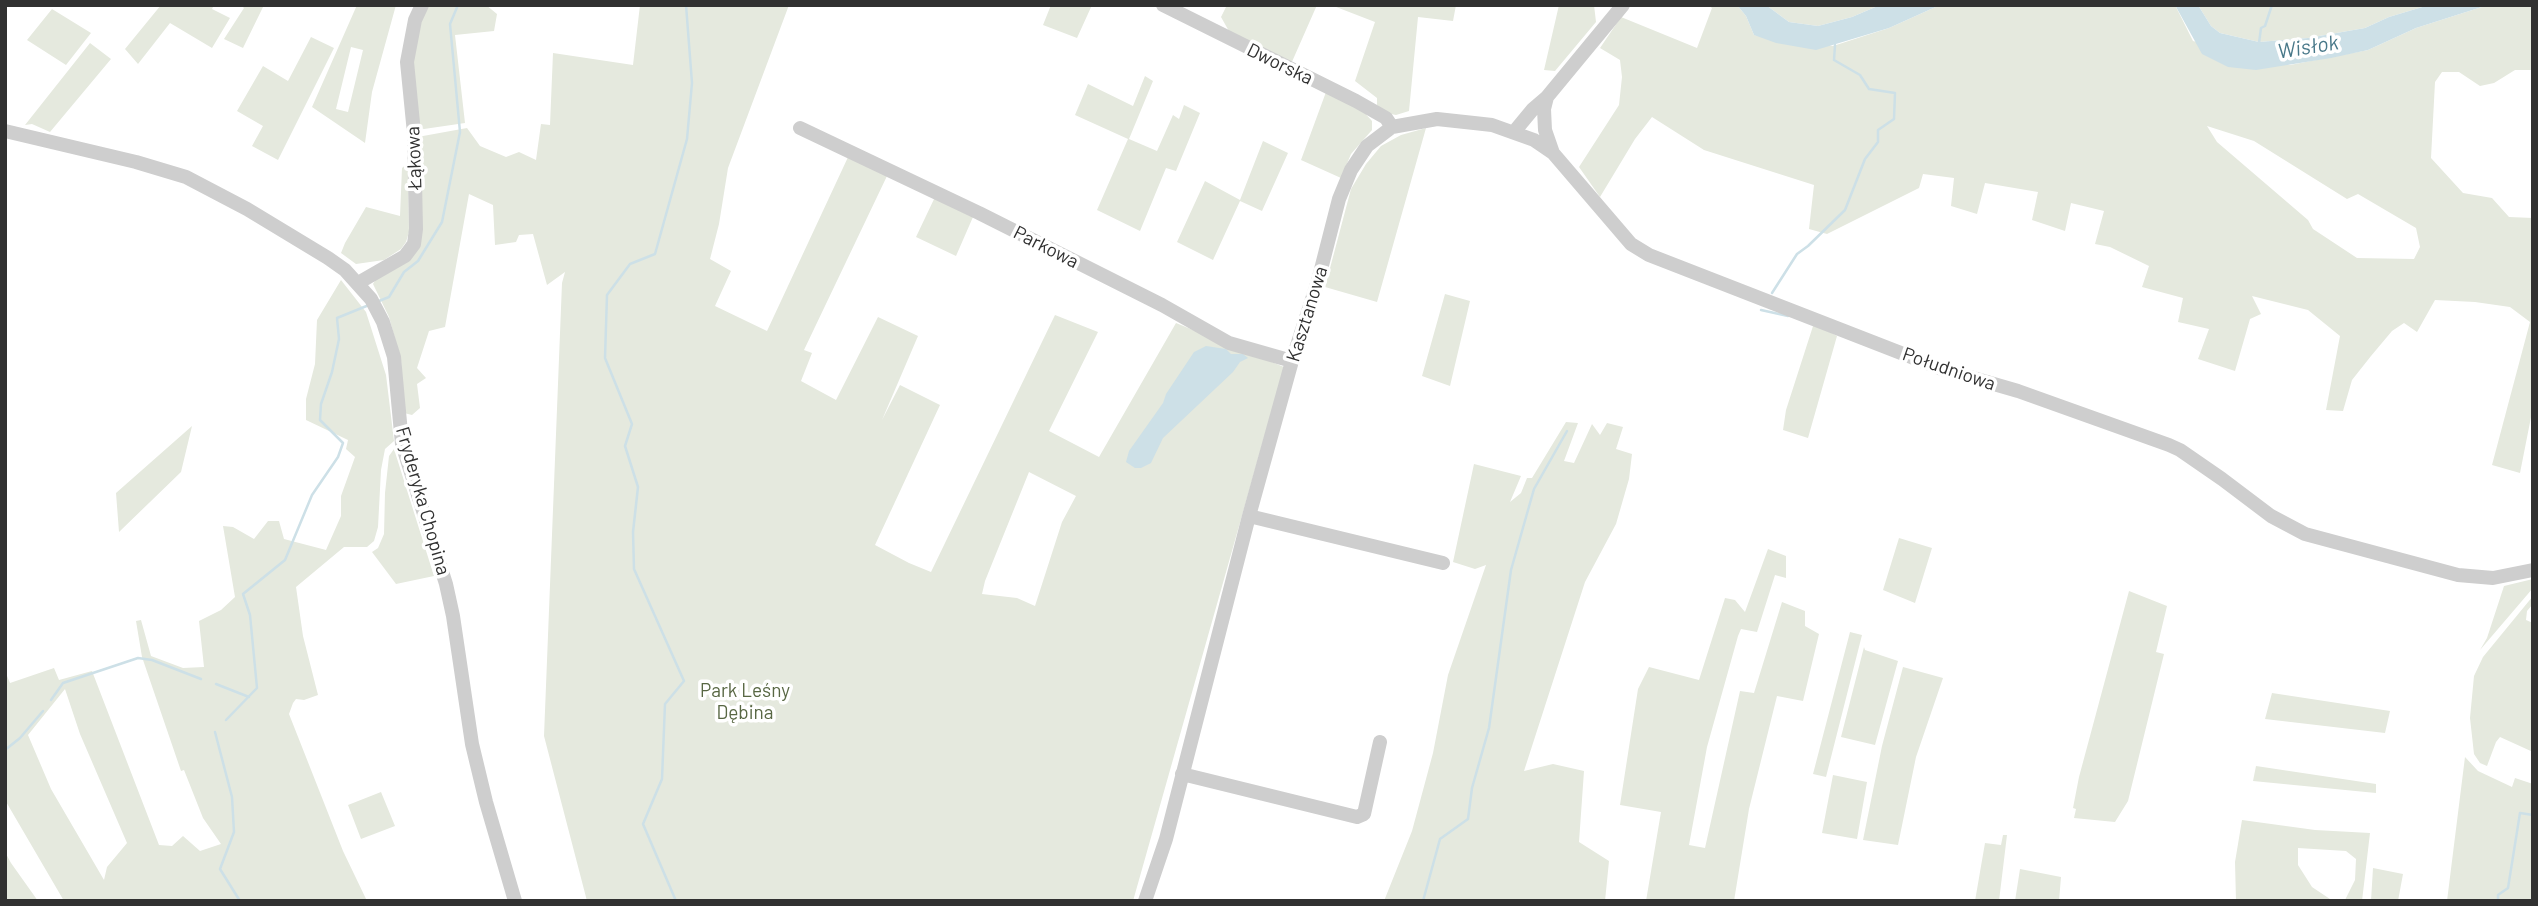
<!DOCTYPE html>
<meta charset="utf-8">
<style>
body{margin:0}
#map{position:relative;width:2538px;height:906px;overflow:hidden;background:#fff;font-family:Barlow,sans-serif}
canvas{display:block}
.frame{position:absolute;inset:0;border:7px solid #313131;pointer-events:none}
</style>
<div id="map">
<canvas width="2538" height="906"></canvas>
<div class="frame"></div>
</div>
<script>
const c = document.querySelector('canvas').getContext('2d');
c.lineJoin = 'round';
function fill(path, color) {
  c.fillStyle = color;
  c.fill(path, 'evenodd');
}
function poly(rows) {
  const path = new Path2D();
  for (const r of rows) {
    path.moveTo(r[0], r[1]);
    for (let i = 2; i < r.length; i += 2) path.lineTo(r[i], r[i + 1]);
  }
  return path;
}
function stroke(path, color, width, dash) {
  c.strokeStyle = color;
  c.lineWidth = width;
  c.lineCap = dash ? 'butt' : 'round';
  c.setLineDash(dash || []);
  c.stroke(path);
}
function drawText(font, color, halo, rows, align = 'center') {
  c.font = font + ' Barlow,sans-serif';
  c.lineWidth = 7;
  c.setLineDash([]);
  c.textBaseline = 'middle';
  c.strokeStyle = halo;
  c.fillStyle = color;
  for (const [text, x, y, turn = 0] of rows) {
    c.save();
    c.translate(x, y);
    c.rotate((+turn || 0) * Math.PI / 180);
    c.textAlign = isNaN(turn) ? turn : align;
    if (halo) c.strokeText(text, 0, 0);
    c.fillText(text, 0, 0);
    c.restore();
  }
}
fill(poly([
 [161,5,214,5,212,9,230,18,212,48,170,23,138,64,125,49],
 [241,5,264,5,243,48,224,39,244,8],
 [357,5,396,5,372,92,365,143,312,107],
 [351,47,363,50,348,112,336,109],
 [426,5,486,5,497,14,494,31,455,35,465,123,424,129,416,127,412,66,415,34],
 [640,5,789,5,728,168,719,224,710,259,731,271,715,306,767,331,849,155,887,176,804,350,812,353,801,381,836,400,878,317,918,336,882,420,900,385,940,405,875,545,909,563,931,572,1055,315,1098,332,1049,431,1099,457,1176,323,1284,367,1133,901,587,901,544,736,562,283,565,272,547,285,533,234,519,235,516,242,495,245,493,205,469,194,445,327,429,331,417,368,426,378,417,384,420,408,412,415,404,413,401,360,389,317,373,284,377,277,415,250,417,139,423,136,467,128,480,146,506,157,519,152,536,160,541,124,550,125,553,53,633,65],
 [1029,472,1076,496,1062,522,1035,606,1017,598,982,594,985,581],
 [1051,5,1092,5,1077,38,1043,25],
 [1227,5,1317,5,1291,64,1230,33,1221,17],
 [1331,5,1456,5,1453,21,1418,17,1409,111,1396,115,1386,113,1377,105,1377,98,1355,81,1375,22],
 [1559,5,1594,5,1596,22,1555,71,1544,70],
 [1708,5,1737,5,1746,16,1754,35,1833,46,1889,28,1940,5,2175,5,2193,41,2290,65,2368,50,2416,28,2488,5,2533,5,2533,70,2515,70,2494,83,2480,86,2459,72,2442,72,2435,82,2431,158,2463,193,2492,198,2509,217,2533,218,2533,407,2520,473,2492,465,2530,322,2510,307,2475,302,2435,300,2417,332,2404,323,2392,331,2371,356,2352,380,2343,411,2326,410,2340,336,2308,310,2252,296,2261,314,2250,319,2235,371,2198,359,2209,329,2178,322,2183,298,2142,287,2149,266,2110,247,2095,244,2104,211,2071,203,2065,231,2032,220,2038,192,1985,183,1977,214,1951,206,1954,178,1923,174,1919,188,1827,234,1809,229,1814,185,1704,150,1652,117,1635,139,1600,197,1579,167,1619,105,1622,77,1620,60,1600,48,1621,17,1697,48,1712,8],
 [2207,126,2254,141,2347,199,2358,194,2416,228,2420,247,2414,259,2357,258,2313,229,2308,220,2217,142],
 [1766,5,1880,5,1852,17,1818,26,1789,22],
 [2198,5,2429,5,2389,17,2365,28,2308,38,2259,42,2220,33,2211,26],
 [52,9,91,33,66,65,27,40],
 [311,37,334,48,278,160,252,146,263,126,237,111,263,66,288,81],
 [90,43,111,59,50,132,32,124,25,125],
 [1145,76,1153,81,1129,139,1157,151,1173,115,1179,119,1184,105,1200,113,1176,171,1166,168,1140,231,1097,210,1128,139,1075,115,1088,84,1133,106],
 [1326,92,1363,111,1372,121,1372,130,1351,154,1341,178,1301,160],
 [1426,128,1377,302,1325,287,1351,189,1366,164,1381,146,1401,135],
 [1263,141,1288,153,1262,211,1240,201,1213,260,1177,242,1205,181,1240,200],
 [408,163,409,232,406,242,401,249,384,260,356,264,341,253,345,243,366,207,400,216,402,168],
 [935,197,973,217,956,256,916,237],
 [341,280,366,312,386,375,394,441,385,449,381,470,378,527,374,541,367,547,344,547,296,587,303,636,318,695,304,700,296,699,293,703,289,714,343,851,367,901,64,901,5,800,5,671,10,683,54,668,59,680,92,671,159,845,172,846,183,836,200,851,221,844,203,818,184,770,181,771,142,657,136,621,141,620,151,656,183,668,204,667,199,621,221,610,235,597,223,526,233,527,254,539,268,521,279,521,284,539,326,550,341,516,341,496,355,457,346,449,348,440,306,420,306,399,315,364,317,320],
 [65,689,80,734,127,843,107,867,104,880,51,789,28,735],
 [1445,294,1470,301,1450,386,1422,376],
 [1814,323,1837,336,1808,438,1783,430,1786,410],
 [1566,422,1578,423,1564,461,1574,463,1592,424,1600,435,1607,423,1623,427,1616,449,1632,454,1629,479,1616,524,1585,582,1524,771,1553,764,1584,771,1579,842,1609,861,1605,901,1384,901,1412,831,1433,753,1448,675,1486,565,1475,569,1453,562,1474,464,1521,476,1510,502,1521,493,1527,478,1532,478],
 [192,426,181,472,119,532,116,493],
 [394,449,434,576,396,584,372,552,378,548,384,534,385,493,389,456],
 [1899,538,1932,548,1915,603,1883,590],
 [1768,549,1786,556,1786,578,1775,575,1757,632,1741,629,1738,636,1707,747,1689,845,1705,848,1740,691,1754,693,1782,602,1805,611,1805,626,1819,634,1803,701,1777,696,1749,809,1734,901,1646,901,1661,812,1620,805,1638,689,1649,667,1699,680,1725,598,1735,600,1745,612],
 [2533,579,2533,588,2480,650,2487,638,2504,586],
 [2129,591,2167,606,2156,652,2164,654,2128,801,2115,822,2074,818,2076,809,2073,808,2079,777],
 [2533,596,2533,604,2527,611,2526,620,2533,623,2533,752,2500,737,2496,742,2487,766,2480,763,2474,754,2470,718,2474,676,2483,657],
 [1850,632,1862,635,1826,777,1813,774],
 [1864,647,1865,650,1898,661,1875,745,1841,737],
 [1903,667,1943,678,1916,757,1898,845,1863,840,1882,746],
 [2272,693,2390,711,2385,733,2265,719],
 [2465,757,2478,771,2512,787,2515,778,2533,784,2533,901,2447,901],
 [2256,766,2376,784,2376,793,2253,781],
 [1833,775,1867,782,1857,839,1822,833],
 [381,792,395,826,361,839,348,805],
 [2242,820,2315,830,2370,833,2362,901,2236,901,2235,862],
 [2298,848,2346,851,2356,859,2355,880,2345,900,2330,899,2312,887,2298,865],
 [2003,835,2007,835,1999,901,1975,901,1985,843,2001,845],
 [5,852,11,863,38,901,5,901],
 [2373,868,2403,874,2398,901,2371,901],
 [2020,869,2061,877,2059,901,2015,901]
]), '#e5e9de');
fill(poly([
 [1737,5,1766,5,1789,22,1818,26,1852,17,1880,5,1940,5,1889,28,1816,50,1776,43,1754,35,1746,16],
 [2175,5,2198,5,2211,26,2220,33,2259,42,2308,38,2365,28,2389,17,2429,5,2488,5,2416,28,2368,50,2331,58,2256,70,2228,67,2202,54],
 [1206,346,1226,349,1231,354,1243,354,1248,358,1240,362,1233,372,1163,438,1151,463,1141,468,1135,468,1126,462,1129,451,1163,403,1166,394,1194,352]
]), '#cde0e7');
stroke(poly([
 [2259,43,2261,28,2265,26,2272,5],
 [1772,293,1797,254,1808,246,1845,210,1865,159,1878,142,1878,130,1894,119,1895,93,1869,89,1860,75,1834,60,1835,45],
 [379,301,389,297,404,272,418,261,442,222,460,132,450,24,458,5],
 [1761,310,1788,316],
 [216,684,249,697],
 [51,700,63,683,138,658,152,660,201,679],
 [226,720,257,688,250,615,243,594,285,560,312,495,338,457,343,443,320,420,321,404,332,372,339,339,337,318,369,305],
 [215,732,232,797,234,832,220,869,240,901],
 [5,750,20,738,43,711],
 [676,901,643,824,662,779,665,704,684,681,634,569,633,532,638,487,625,446,632,424,605,358,607,295,630,264,655,254,687,139,692,83,686,5],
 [1423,901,1440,839,1468,819,1472,788,1489,728,1511,570,1534,489,1567,431],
 [2498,901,2498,895,2508,888,2520,813,2533,815]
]), '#cde0e7', 2.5);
stroke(poly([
 [1163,5,1356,101,1386,118,1392,127],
 [1547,97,1544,109,1545,130,1553,153],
 [800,128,979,213,1162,305,1229,343,1292,361],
 [5,131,136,162,186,177,247,209,328,258,345,270,371,299,383,322,394,357,402,444,446,584,453,616,472,744,486,802,515,901],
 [1514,132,1533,109,1547,97,1623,5],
 [358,283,405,256,414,244,416,229,414,133,407,62,415,20,422,5],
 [1249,516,1443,563],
 [1182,774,1357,817,1364,814,1380,742],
 [1145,901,1166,839,1249,516,1292,361,1318,281,1339,199,1351,170,1367,146,1392,127,1437,119,1474,123,1492,125,1534,140,1553,153,1631,244,1649,255,1942,369,2018,391,2169,445,2180,450,2222,479,2271,516,2305,534,2458,575,2493,578,2533,570]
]), '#cecece', 14);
drawText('19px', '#313131', '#fff', [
 ["Dworska",1280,64,26],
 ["Łąkowa",414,158,-92],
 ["Parkowa",1046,247,27],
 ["Kasztanowa",1307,314,-73],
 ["Południowa",1949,369,19],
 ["Fryderyka Chopina",423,501,74]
]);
drawText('19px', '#586743', '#fff', [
 ["Park Leśny",745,691],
 ["Dębina",745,713]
]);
drawText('italic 21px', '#487889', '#fff', [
 ["Wisłok",2308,47,-9]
]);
</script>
